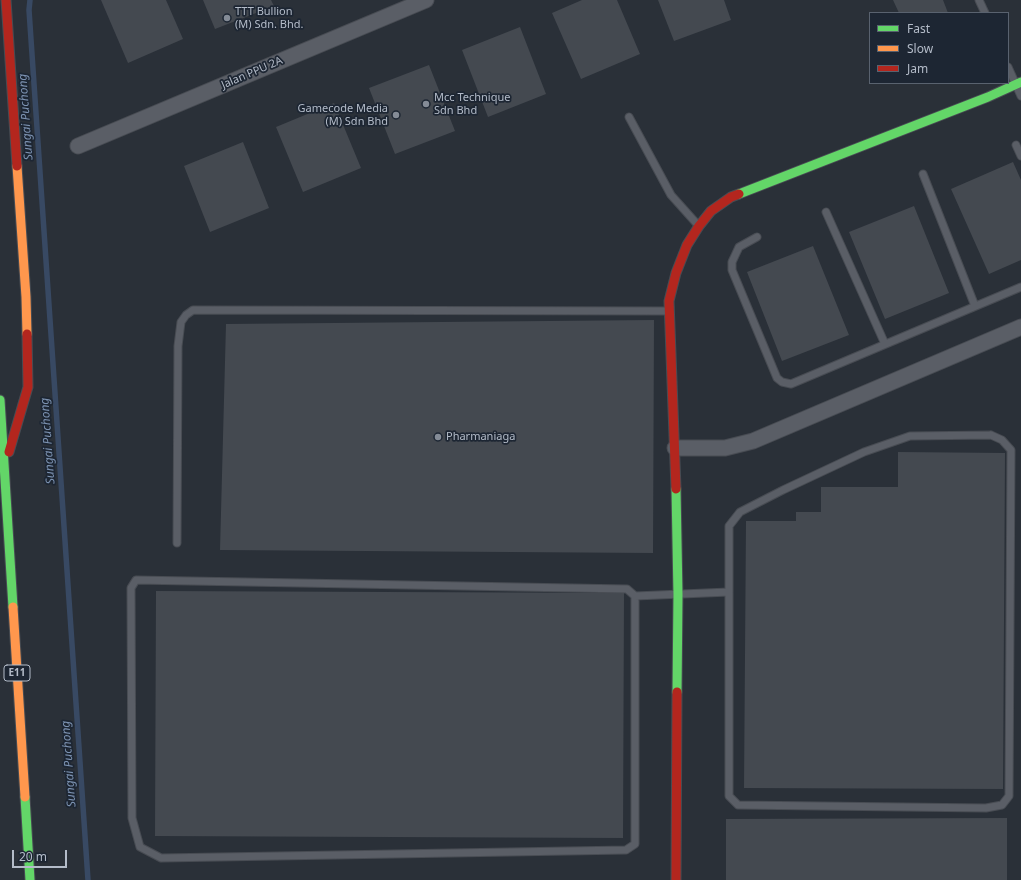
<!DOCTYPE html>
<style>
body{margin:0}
#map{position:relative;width:1021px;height:880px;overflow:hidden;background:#2a3038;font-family:"Noto Sans",sans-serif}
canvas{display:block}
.legend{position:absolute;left:869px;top:12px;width:140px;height:72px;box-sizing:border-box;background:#1d2633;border:1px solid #59626f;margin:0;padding:5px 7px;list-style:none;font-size:12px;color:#b4bcc9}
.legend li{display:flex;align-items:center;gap:8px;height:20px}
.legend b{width:20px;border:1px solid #59626f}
.scale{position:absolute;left:12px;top:850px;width:55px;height:18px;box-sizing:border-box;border:2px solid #b4bcc9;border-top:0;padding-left:5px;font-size:12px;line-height:14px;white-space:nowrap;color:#b4bcc9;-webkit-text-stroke:3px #1d2633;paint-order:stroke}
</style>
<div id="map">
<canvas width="1021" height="880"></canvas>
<ul class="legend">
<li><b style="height:5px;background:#63d668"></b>Fast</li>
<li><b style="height:5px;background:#ff974d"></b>Slow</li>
<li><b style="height:5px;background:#b3261e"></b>Jam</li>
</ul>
<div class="scale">20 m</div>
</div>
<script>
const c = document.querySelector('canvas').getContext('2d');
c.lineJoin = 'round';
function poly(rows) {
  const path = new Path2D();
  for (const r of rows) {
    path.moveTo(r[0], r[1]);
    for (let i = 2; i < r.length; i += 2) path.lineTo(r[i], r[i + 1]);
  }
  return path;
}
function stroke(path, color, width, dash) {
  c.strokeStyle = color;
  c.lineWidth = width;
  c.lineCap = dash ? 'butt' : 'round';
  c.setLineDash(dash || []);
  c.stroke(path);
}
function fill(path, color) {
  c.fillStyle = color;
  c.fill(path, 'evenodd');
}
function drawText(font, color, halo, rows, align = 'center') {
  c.font = font + ' "Noto Sans",sans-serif';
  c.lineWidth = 3.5;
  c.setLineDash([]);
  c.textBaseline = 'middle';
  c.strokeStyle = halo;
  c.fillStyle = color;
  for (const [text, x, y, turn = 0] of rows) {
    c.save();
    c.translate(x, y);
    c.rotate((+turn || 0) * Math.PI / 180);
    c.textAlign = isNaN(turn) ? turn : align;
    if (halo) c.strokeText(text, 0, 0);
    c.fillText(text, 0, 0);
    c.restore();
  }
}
stroke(poly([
 [30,0,29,10,88,880]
]), '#384963', 5.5);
fill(poly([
 [101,0,166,0,183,39,128,63],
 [203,0,271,0,274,6,215,29],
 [582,0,617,0,640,54,581,79,552,13],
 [658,0,724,0,731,20,674,41],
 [893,0,943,0,948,13,899,13],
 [520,27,546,94,488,117,462,50],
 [429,65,455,131,395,154,369,88],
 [334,103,361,168,303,192,276,127],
 [243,142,269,208,210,232,184,166],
 [1013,162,1021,180,1021,260,989,274,951,189],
 [914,206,949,293,885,319,849,232],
 [813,246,849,335,782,361,747,272],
 [654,320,653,553,220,550,226,324],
 [898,452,1005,453,1003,789,744,788,746,521,796,521,796,512,821,512,821,487,898,487],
 [156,591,624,593,623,838,155,836],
 [1007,818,1007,880,726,880,726,819]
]), '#444950');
const lane = poly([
 [979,0,985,13],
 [1008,67,1021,96],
 [629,117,671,195,697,224],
 [1016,145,1021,156],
 [923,174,975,306],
 [826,212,885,344],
 [757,237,739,247,732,262,732,270,777,378,782,382,791,384,1021,287],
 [991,435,1002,440,1011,450,1009,796,1002,805,986,808,738,805,729,796,729,526,740,512,783,490,864,452,910,436,991,435],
 [177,543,178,346,181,322,186,315,193,310,668,311],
 [635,596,635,844,626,850,161,858,140,847,132,818,131,588,136,580,627,589,635,596,729,592]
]);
const street = poly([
 [78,146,426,0],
 [675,448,725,448,753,441,1021,327]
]);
const fast = poly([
 [739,194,988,97,1021,82],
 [0,400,13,607],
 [676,489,678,595,677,692],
 [25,797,30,880]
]);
const slow = poly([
 [17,166,26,297,27,334],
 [13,607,25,797]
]);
const jam = poly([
 [6,0,17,166],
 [9,452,28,387,27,334],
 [676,489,669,301,676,273,687,245,699,226,711,211,731,197,739,194],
 [676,880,677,692]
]);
stroke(lane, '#484c53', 9);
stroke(street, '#484c53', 17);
stroke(fast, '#484c53', 11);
stroke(slow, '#484c53', 11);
stroke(jam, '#484c53', 11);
stroke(lane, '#5a5e66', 7);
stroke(street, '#5a5e66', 15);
stroke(fast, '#63d668', 9);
stroke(slow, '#ff974d', 9);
stroke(jam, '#b3261e', 9);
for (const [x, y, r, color] of [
 [227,18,4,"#848b96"],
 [426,104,4,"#848b96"],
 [396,115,4,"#848b96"],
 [438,437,4,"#848b96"]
]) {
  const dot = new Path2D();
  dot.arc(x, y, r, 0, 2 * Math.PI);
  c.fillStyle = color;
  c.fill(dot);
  stroke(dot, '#1d2633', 1.5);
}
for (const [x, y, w] of [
 [17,673,26]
]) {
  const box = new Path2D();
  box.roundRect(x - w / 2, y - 8, w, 16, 3);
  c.fillStyle = '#1d2633';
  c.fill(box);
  stroke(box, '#b4bcc9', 1);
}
drawText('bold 10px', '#b4bcc9', null, [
 ["E11",17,673]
]);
drawText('11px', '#b4bcc9', '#1d2633', [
 ["TTT Bullion",235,12],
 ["(M) Sdn. Bhd.",235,25],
 ["Mcc Technique",434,98],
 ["Sdn Bhd",434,111],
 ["Gamecode Media",388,109,"right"],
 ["(M) Sdn Bhd",388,122,"right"],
 ["Pharmaniaga",446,437]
], 'left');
drawText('11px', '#b4bcc9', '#1d2633', [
 ["Jalan PPU 2A",252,73,-23]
]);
drawText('italic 12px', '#7c92b1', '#1d2633', [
 ["Sungai Puchong",26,117,-94],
 ["Sungai Puchong",48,441,-94],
 ["Sungai Puchong",69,764,-94]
]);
</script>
